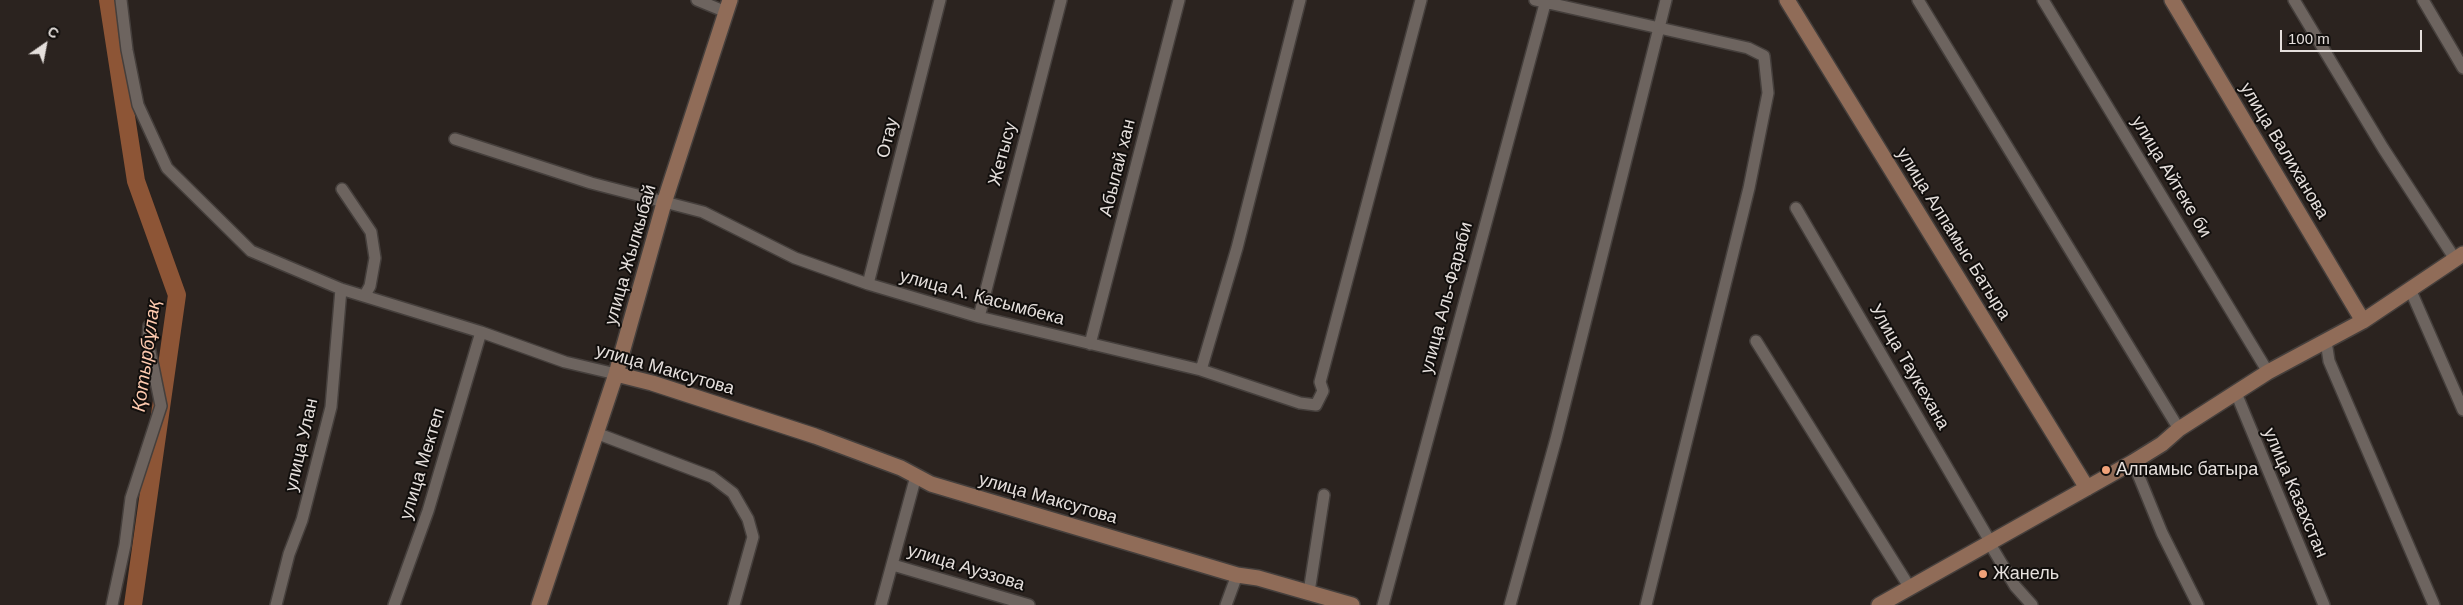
<!DOCTYPE html>
<meta charset="utf-8">
<style>
body{margin:0}
#map{position:relative;width:2463px;height:605px;overflow:hidden;background:#2b231f;font-family:Arial,sans-serif}
canvas{display:block}
.north{position:absolute;left:20px;top:20px;width:50px;height:50px;-webkit-text-stroke:4px #110e0c;paint-order:stroke;rotate:33deg;font-size:14px;font-weight:700;line-height:20px;text-align:center;color:#e5dfdc}
.north::after{content:'';display:block;margin:auto;width:18px;height:22px;background:#e5dfdc;clip-path:polygon(50% 0,100% 100%,50% 72%,0 100%)}
.scale{position:absolute;left:2280px;top:30px;width:142px;height:22px;box-sizing:border-box;border:2px solid #e5dfdc;border-top:0;padding-left:6px;font-size:15px;line-height:18px;white-space:nowrap;color:#e5dfdc;-webkit-text-stroke:4px #110e0c;paint-order:stroke}
</style>
<div id="map">
<canvas width="2463" height="605"></canvas>
<div class="north">С</div>
<div class="scale">100 m</div>
</div>
<script>
const c = document.querySelector('canvas').getContext('2d');
c.lineJoin = 'round';
function poly(rows) {
  const path = new Path2D();
  for (const r of rows) {
    path.moveTo(r[0], r[1]);
    for (let i = 2; i < r.length; i += 2) path.lineTo(r[i], r[i + 1]);
  }
  return path;
}
function stroke(path, color, width, dash) {
  c.strokeStyle = color;
  c.lineWidth = width;
  c.lineCap = dash ? 'butt' : 'round';
  c.setLineDash(dash || []);
  c.stroke(path);
}
function drawText(font, color, halo, rows, align = 'center') {
  c.font = font + ' Arial,sans-serif';
  c.lineWidth = 4;
  c.setLineDash([]);
  c.textBaseline = 'middle';
  c.strokeStyle = halo;
  c.fillStyle = color;
  for (const [text, x, y, turn = 0] of rows) {
    c.save();
    c.translate(x, y);
    c.rotate((+turn || 0) * Math.PI / 180);
    c.textAlign = isNaN(turn) ? turn : align;
    if (halo) c.strokeText(text, 0, 0);
    c.fillText(text, 0, 0);
    c.restore();
  }
}
stroke(poly([
 [108,0,136,181,177,295,133,605]
]), '#8d5536', 18);
const street = poly([
 [121,0,127,50,138,105,167,168,251,251,341,289,481,332,565,362,616,374],
 [697,0,726,12],
 [1535,0,1748,48,1764,56,1768,93,1749,188,1646,605],
 [1918,0,2179,429],
 [2043,0,2268,372],
 [2294,0,2383,148,2455,259],
 [2423,0,2463,68],
 [455,139,591,183,703,212,795,258,868,284,979,317,1201,370,1300,403,1316,405,1323,391,1320,382,1421,0],
 [342,189,371,232,375,258,370,286,365,295],
 [1796,208,1991,543],
 [868,284,940,0],
 [2410,289,2463,410],
 [979,317,1061,0],
 [1756,341,1910,588],
 [2326,341,2329,361,2434,605],
 [1090,344,1179,0],
 [1201,370,1237,248,1300,0],
 [2236,393,2324,605],
 [596,433,712,477,733,493,748,519,753,537,734,605],
 [2133,462,2162,533,2198,605],
 [1990,544,2015,586,2032,605],
 [893,565,1029,605],
 [1309,592,1324,495],
 [112,605,125,545,131,498,161,406,148,342,149,326],
 [276,605,289,554,302,520,331,407,341,289],
 [394,605,428,511,481,332],
 [881,605,916,476],
 [1226,605,1237,575],
 [1383,605,1546,0],
 [1510,605,1556,439,1666,0]
]);
const secondary = poly([
 [1787,0,2087,488],
 [2172,0,2363,321],
 [616,374,652,383,815,436,901,468,931,484,1237,575,1258,578,1352,605],
 [539,605,616,374,664,203,730,0],
 [1879,605,2133,462,2162,444,2179,429,2268,372,2363,321,2463,254]
]);
stroke(street, '#453f3c', 14);
stroke(secondary, '#453f3c', 18);
stroke(street, '#6d645f', 11);
stroke(secondary, '#906c58', 15);
for (const [x, y, r, color] of [
 [2106,470,5,"#f0a279"],
 [1983,574,5,"#f0a279"]
]) {
  const dot = new Path2D();
  dot.arc(x, y, r, 0, 2 * Math.PI);
  c.fillStyle = color;
  c.fill(dot);
  stroke(dot, '#110e0c', 2);
}
drawText('18px', '#e5dfdc', '#110e0c', [
 ["Отау",888,138,-76],
 ["улица Валиханова",2284,151,59],
 ["Жетысу",1003,154,-75],
 ["Абылай хан",1118,168,-76],
 ["улица Айтеке би",2171,177,59],
 ["улица Алпамыс Батыра",1953,234,58],
 ["улица Жылкыбай",631,255,-74],
 ["улица А. Касымбека",982,298,15],
 ["улица Аль-Фараби",1447,298,-75],
 ["Улица Таукехана",1909,367,60],
 ["улица Максутова",665,370,16],
 ["улица Улан",302,445,-77],
 ["улица Мектеп",423,464,-73],
 ["улица Казахстан",2295,493,67],
 ["улица Максутова",1048,499,16],
 ["улица Ауэзова",966,568,17]
]);
drawText('18px', '#e5dfdc', '#110e0c', [
 ["Алпамыс батыра",2116,470],
 ["Жанель",1993,574]
], 'left');
drawText('italic 19px', '#fecaaf', '#110e0c', [
 ["Қотырбұлақ",147,356,-82]
]);
</script>
